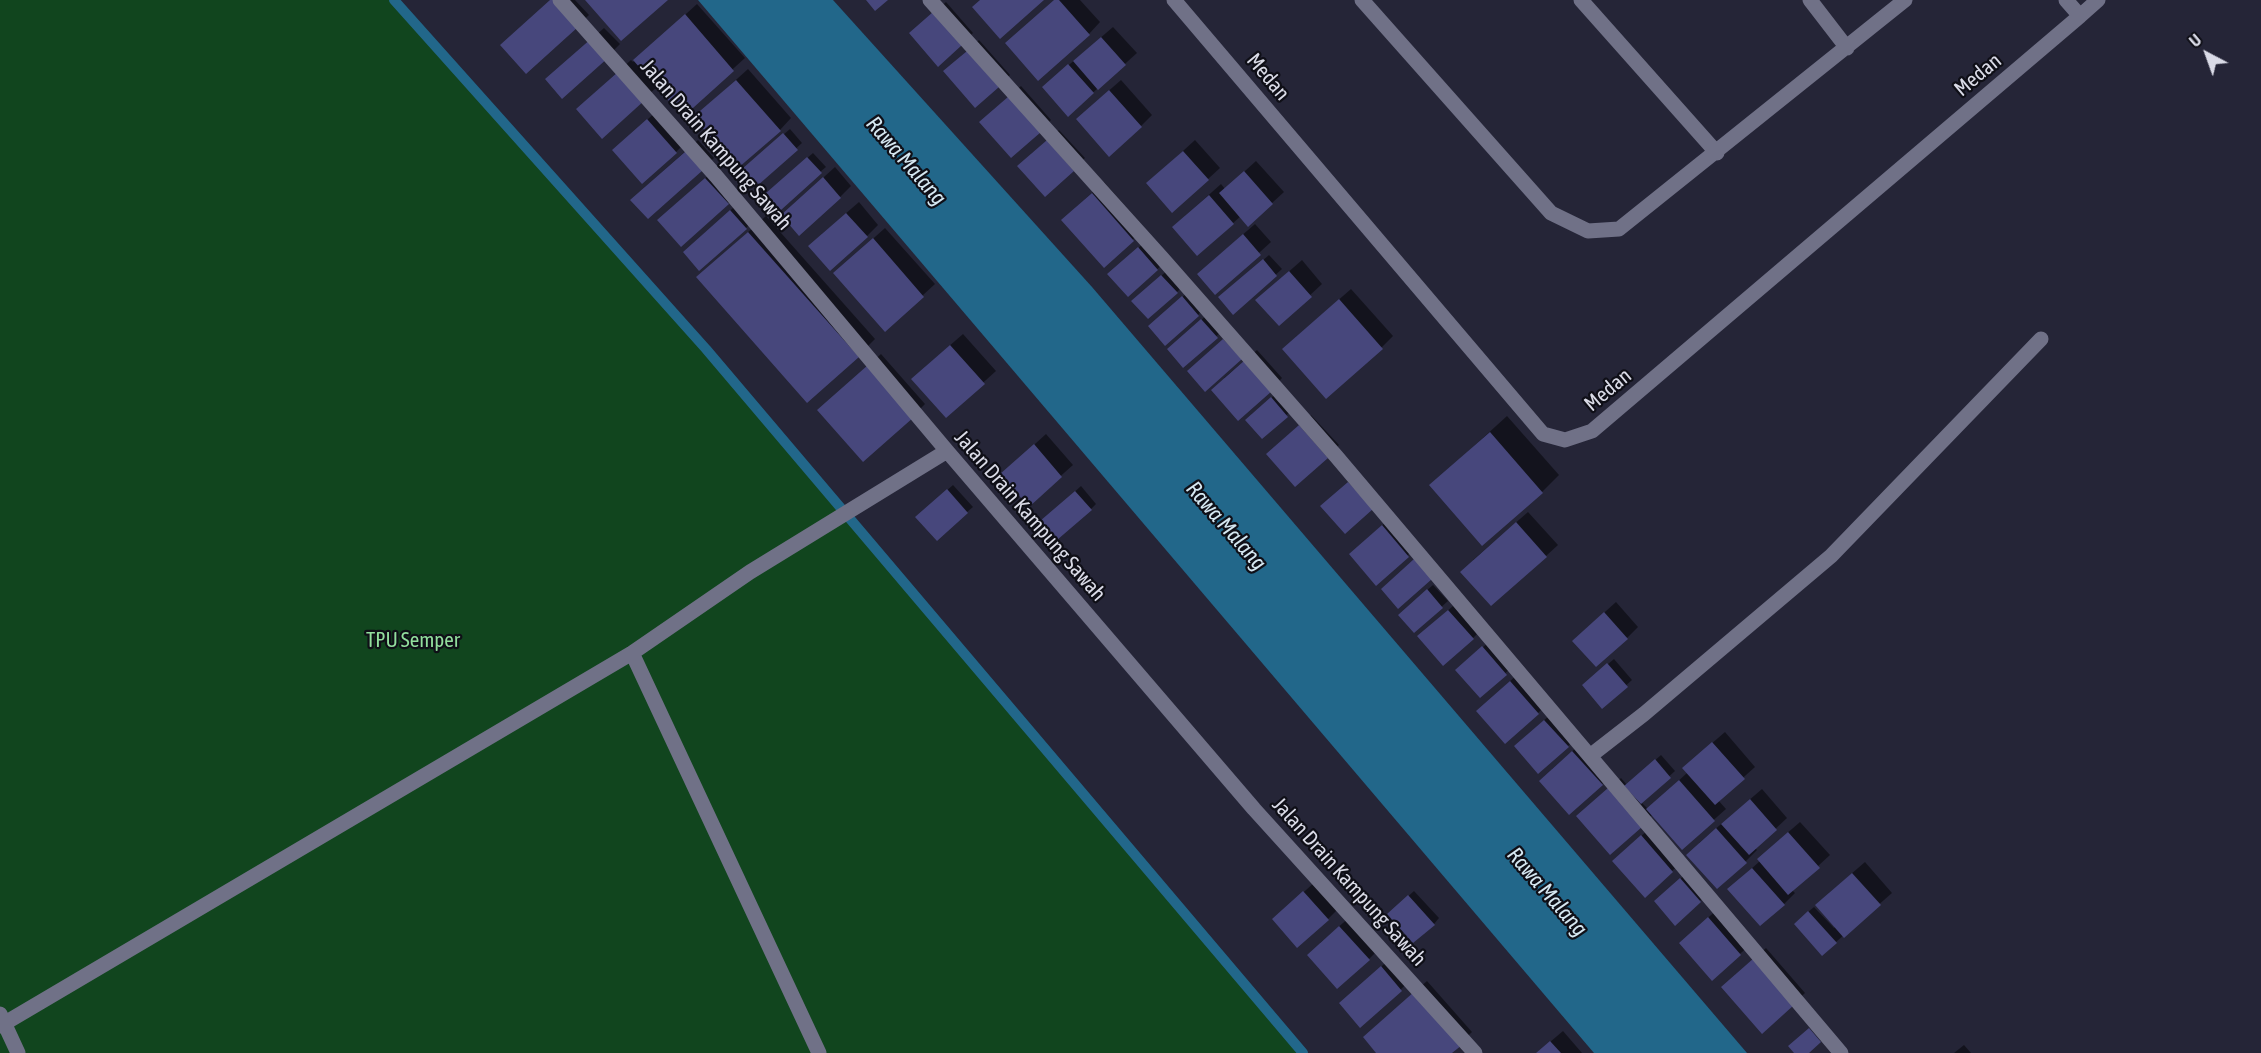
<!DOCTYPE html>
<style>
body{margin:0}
#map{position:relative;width:2261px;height:1053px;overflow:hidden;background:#252537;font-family:"Asap Condensed",sans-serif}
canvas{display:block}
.north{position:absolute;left:2177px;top:24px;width:60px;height:60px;-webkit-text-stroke:4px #0f0f17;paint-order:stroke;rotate:319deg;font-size:16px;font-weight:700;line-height:24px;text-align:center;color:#dadbe7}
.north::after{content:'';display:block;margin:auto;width:21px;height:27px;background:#dadbe7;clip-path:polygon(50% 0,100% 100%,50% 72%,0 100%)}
</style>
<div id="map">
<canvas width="2261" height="1053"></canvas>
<div class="north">U</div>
</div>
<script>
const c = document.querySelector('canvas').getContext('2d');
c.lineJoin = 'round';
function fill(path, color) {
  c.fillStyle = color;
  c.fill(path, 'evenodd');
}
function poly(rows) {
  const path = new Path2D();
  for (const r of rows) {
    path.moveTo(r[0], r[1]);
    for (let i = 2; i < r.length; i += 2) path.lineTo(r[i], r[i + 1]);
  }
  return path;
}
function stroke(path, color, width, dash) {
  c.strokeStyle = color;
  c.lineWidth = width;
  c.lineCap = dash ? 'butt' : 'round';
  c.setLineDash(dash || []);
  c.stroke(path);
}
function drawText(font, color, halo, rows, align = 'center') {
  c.font = font + ' "Asap Condensed",sans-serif';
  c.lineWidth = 4.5;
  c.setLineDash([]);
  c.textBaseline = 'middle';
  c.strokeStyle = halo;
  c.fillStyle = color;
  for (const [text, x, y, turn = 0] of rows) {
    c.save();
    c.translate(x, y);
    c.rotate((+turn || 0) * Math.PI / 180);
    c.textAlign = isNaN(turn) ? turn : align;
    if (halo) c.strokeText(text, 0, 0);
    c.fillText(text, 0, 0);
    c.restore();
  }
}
fill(poly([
 [0,0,394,0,706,349,1303,1053,0,1053]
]), '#11451e');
fill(poly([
 [698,0,833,0,1092,287,1747,1053,1594,1053]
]), '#22678a');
fill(poly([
 [551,0,575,0,589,15,577,26],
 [1054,0,1080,0,1100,22,1089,34],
 [946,2,973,33,961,44,923,22],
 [697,4,745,58,683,114,658,86,644,99,589,98,631,60,633,62],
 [1113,27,1137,53,1068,115,1049,82],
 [604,28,620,44,608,56,559,68],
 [979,40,1010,75,998,86,957,60],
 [748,69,791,118,780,130,707,106],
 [1121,80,1152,115,1141,126,1089,108],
 [1021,86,1051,120,1040,131,993,110],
 [659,109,687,141,676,152,614,150],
 [790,129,802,143,757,184,749,164],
 [1059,130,1085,158,1073,169,1031,154],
 [698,140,714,158,702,169,644,188],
 [1195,140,1220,168,1208,179,1160,172],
 [813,153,826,167,820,172,773,188],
 [1256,161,1284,192,1248,225,1241,216,1198,254,1185,216,1221,184,1225,189],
 [835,167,851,186,840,197,794,204],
 [717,168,739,192,728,203,670,209],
 [1104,182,1145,228,1104,266,1075,208],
 [742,200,757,217,746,228,696,241],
 [859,202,878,225,867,236,822,234],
 [766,216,875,339,858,356,698,277],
 [1255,224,1271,242,1215,293,1210,263],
 [885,228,935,284,885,330,847,262],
 [1144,243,1163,264,1128,295,1114,269],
 [1269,255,1282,269,1234,312,1226,292],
 [1302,260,1322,284,1279,324,1269,289],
 [1168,270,1182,287,1177,292,1139,295],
 [1351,289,1393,336,1382,347,1296,337],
 [1188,292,1203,309,1198,315,1156,321],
 [1208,314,1222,331,1183,366,1174,344],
 [963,334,996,371,946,416,925,367],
 [1257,350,1282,378,1271,390,1224,378],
 [881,354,925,404,913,416,831,399],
 [1277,393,1292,410,1262,437,1252,414],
 [1311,415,1339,445,1327,456,1279,443],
 [1507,416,1559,475,1542,492,1431,485],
 [1046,434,1073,465,1029,504,1014,463],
 [953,485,973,507,967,512,922,512],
 [1081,486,1096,504,1091,509,1048,516],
 [1528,512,1558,545,1546,556,1473,560],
 [1394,515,1420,544,1376,584,1362,543],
 [1433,585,1448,601,1414,631,1405,609],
 [1460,600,1484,627,1473,638,1431,625],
 [1616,602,1638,627,1627,638,1586,629],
 [1489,642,1511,668,1480,696,1462,665],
 [1614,659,1632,680,1602,707,1589,680],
 [1522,670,1549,702,1538,713,1490,700],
 [1557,709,1579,735,1568,746,1527,735],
 [1725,732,1755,767,1718,800,1726,809,1682,848,1653,814,1641,826,1590,805,1621,778,1627,785,1661,755,1675,771,1641,802,1648,809,1688,772,1696,757],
 [1585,740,1613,773,1602,784,1552,769],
 [1762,789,1787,818,1755,848,1757,850,1746,861,1717,887,1699,843],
 [1800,822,1830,855,1792,890,1795,893,1784,904,1741,878,1760,861,1770,848],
 [1654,825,1684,860,1672,871,1626,849],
 [1865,862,1892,893,1836,942,1801,918,1814,907,1834,928,1836,926,1829,893],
 [1687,873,1706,895,1675,924,1661,896],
 [1316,881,1339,908,1328,919,1286,908],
 [1414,891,1439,918,1434,924,1394,909],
 [1720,907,1752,943,1712,979,1692,932],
 [1351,916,1380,948,1369,959,1320,943],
 [1766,948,1805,993,1793,1004,1735,975],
 [1393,956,1413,978,1361,1026,1353,992],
 [1427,981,1472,1032,1450,1053,1378,1053,1376,1026],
 [1563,1031,1582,1053,1537,1053],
 [1964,1045,1971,1053,1954,1053]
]), '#0007');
stroke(poly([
 [394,0,706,349,1303,1053]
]), '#22678a', 10);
fill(poly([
 [550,0,554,0,578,27,526,74,500,45],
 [585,0,668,0,621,41],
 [866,0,888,0,875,11],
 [980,0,1044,0,1000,39,972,7],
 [1054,0,1059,0,1090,35,1038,81,1005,43],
 [933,12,962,45,938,67,909,33],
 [685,14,734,71,683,117,633,60],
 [1101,37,1126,65,1098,90,1073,61],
 [592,38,609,57,562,99,545,79],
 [967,51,999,87,975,108,943,71],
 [1068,64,1094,93,1068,117,1042,87],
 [619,71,645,100,602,139,576,109],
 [736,80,781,131,738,168,693,117],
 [1109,90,1142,127,1109,157,1076,119],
 [1009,96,1041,132,1011,158,979,122],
 [647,119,677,153,642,184,612,150],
 [783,133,798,150,757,186,742,169],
 [1047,140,1074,171,1045,197,1017,166],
 [686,151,703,170,648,219,630,200],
 [1183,151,1209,180,1172,213,1146,183],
 [807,157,822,173,781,210,766,193],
 [1244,171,1273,204,1248,227,1219,193],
 [823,177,841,198,799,236,781,215],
 [705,178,729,204,681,247,657,220],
 [1092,193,1134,241,1104,268,1061,220],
 [1209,195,1234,224,1197,256,1172,227],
 [730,210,747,229,699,271,683,252],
 [846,213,868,237,830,271,808,246],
 [748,232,859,357,807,403,696,277],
 [1243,234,1261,255,1215,295,1197,274],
 [873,238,924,297,885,332,833,273],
 [1138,247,1158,270,1128,297,1107,274],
 [1263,259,1277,276,1233,315,1218,297],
 [1289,271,1312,297,1279,326,1255,300],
 [1161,275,1178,293,1148,319,1131,301],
 [1182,296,1199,316,1165,346,1148,326],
 [1339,299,1383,349,1326,399,1282,349],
 [1201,319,1218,338,1183,368,1167,349],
 [1223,339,1242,359,1205,392,1187,371],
 [950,345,985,384,946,418,911,379],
 [1245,360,1272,391,1238,421,1211,390],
 [868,365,914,417,863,462,817,410],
 [1271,397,1288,417,1262,439,1245,420],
 [1299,425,1328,458,1295,487,1266,454],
 [1490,432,1543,493,1482,546,1429,485],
 [1034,444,1062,477,1029,507,1000,474],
 [1348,482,1373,509,1345,534,1320,506],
 [947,489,968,513,937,541,915,517],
 [1075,491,1092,510,1057,540,1040,521],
 [1516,522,1547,557,1491,606,1460,572],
 [1382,525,1409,557,1376,586,1349,554],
 [1414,559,1432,579,1398,609,1381,589],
 [1427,589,1443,608,1414,633,1398,615],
 [1448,610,1474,639,1443,666,1417,636],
 [1604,612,1628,639,1596,667,1572,641],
 [1482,646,1507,675,1480,698,1455,670],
 [1607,663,1628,687,1602,709,1582,685],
 [1510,681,1539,714,1505,744,1476,711],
 [1544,720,1569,747,1538,774,1514,746],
 [1712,742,1745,779,1715,805,1682,768],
 [1572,751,1603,785,1569,815,1539,781],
 [1655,759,1671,778,1641,804,1624,786],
 [1679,780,1715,821,1682,850,1646,809],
 [1608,788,1642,827,1610,855,1576,816],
 [1750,799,1777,830,1749,855,1721,824],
 [1716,828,1747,863,1717,889,1686,855],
 [1788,832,1820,868,1788,895,1757,859],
 [1641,835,1673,872,1645,898,1612,861],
 [1752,868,1785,905,1760,926,1727,889],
 [1852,873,1881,905,1844,938,1815,905],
 [1680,878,1701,902,1675,926,1654,901],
 [1303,891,1329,920,1297,948,1272,919],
 [1408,895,1435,925,1413,943,1387,914],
 [1808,911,1837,943,1822,956,1794,924],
 [1708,917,1741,955,1712,981,1679,943],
 [1339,926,1370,960,1337,989,1307,955],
 [1754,958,1794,1005,1762,1034,1721,987],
 [1381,966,1402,991,1360,1028,1339,1003],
 [1415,991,1462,1045,1452,1053,1376,1053,1363,1037],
 [1809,1028,1821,1042,1809,1053,1794,1053,1788,1046],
 [1550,1041,1561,1053,1536,1053]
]), '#47477c');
stroke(poly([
 [560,0,716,176,947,451,1254,809,1475,1053],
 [930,0,1162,258,1336,456,1841,1053],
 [1174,0,1543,434,1565,440,1592,431,2080,16,2066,0],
 [1362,0,1551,213,1588,231,1619,229,1905,0],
 [1581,0,1717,153],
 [1810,0,1847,48],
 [2080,16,2098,0],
 [632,653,819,1053],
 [1590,756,1644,714,1831,556,2041,339],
 [0,1014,18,1053],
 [0,1026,632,653,750,572,947,451]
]), '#707187', 15);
drawText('21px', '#dadbe7', '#0f0f17', [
 ["Medan",1978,75,-40],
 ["Medan",1268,77,50],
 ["Jalan Drain Kampung Sawah",716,145,49],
 ["Medan",1608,390,-40],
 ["Jalan Drain Kampung Sawah",1030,516,49],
 ["Jalan Drain Kampung Sawah",1349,882,48]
]);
drawText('21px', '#92de9d', '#0f0f17', [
 ["TPU Semper",413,640]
]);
drawText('italic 22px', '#d6e8f2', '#0f0f17', [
 ["Rawa Malang",906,161,49],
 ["Rawa Malang",1226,526,49],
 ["Rawa Malang",1547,892,49]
]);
</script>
